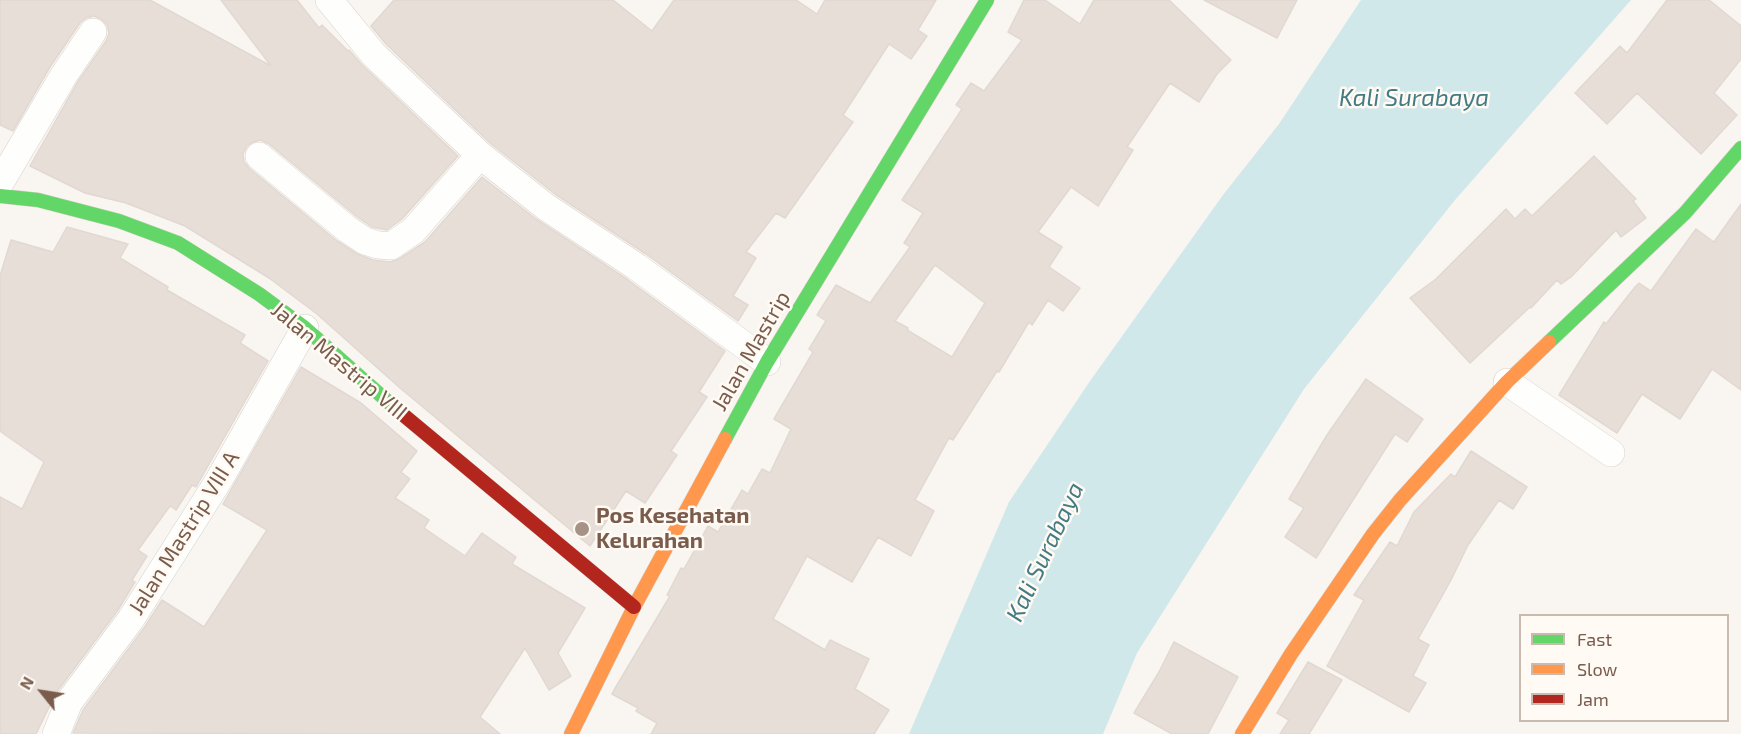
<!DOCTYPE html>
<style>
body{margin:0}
#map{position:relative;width:1741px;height:734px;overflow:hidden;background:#f9f5f0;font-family:"Exo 2",sans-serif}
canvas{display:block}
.legend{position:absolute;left:1519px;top:614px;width:210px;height:108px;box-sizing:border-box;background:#fffaf3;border:2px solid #cabbb1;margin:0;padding:8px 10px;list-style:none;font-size:18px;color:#7a5c4d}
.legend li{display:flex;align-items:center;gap:12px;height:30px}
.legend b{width:30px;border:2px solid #cabbb1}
.north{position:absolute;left:12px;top:662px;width:60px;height:60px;-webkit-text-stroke:4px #fffaf3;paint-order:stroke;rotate:300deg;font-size:16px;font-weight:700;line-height:24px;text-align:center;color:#7a5c4d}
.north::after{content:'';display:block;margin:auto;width:21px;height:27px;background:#7a5c4d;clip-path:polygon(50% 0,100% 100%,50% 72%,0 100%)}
</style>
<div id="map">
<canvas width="1741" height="734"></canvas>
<ul class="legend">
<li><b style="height:8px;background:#63d668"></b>Fast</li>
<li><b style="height:8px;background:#ff974d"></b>Slow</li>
<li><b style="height:8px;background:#b3261e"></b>Jam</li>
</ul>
<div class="north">N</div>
</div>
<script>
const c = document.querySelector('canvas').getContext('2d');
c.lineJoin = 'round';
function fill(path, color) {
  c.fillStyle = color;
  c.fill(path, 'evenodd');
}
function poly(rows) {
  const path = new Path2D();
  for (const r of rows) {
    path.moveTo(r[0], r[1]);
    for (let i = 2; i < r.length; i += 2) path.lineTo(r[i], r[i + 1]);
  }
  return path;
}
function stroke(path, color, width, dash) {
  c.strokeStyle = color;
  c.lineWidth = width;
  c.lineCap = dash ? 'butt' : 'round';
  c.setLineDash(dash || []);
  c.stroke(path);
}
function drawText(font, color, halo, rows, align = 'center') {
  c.font = font + ' "Exo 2",sans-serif';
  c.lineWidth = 5;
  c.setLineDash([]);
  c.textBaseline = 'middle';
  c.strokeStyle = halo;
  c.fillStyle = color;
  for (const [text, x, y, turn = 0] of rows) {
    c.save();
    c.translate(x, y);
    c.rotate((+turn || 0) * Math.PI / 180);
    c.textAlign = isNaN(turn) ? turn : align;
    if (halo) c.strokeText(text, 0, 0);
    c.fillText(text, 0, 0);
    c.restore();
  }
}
fill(poly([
 [1361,0,1631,0,1455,200,1304,389,1137,653,1103,734,909,734,1009,502,1090,381,1223,195,1279,124]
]), '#d0e8ea');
const building = poly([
 [0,0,150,0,271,66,221,0,297,0,319,28,322,25,348,51,349,50,363,66,458,156,402,219,387,230,372,227,356,216,269,144,261,140,253,142,247,146,243,154,244,162,249,168,337,241,357,254,373,260,390,262,399,259,425,242,482,177,536,219,628,280,725,351,699,392,707,397,671,451,677,455,645,503,626,491,590,546,400,388,317,314,269,278,185,226,126,203,85,193,30,166,77,83,106,41,109,33,107,25,101,19,94,16,86,18,80,23,50,67,13,131,0,125,0,0],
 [394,0,613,0,652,31,674,0,796,0,817,14,825,0,936,0,918,30,927,36,911,59,889,44,843,115,853,122,785,218,776,213,746,252,756,258,733,296,748,305,738,321,646,254,555,194,490,143,386,44,371,26,394,0],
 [1024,0,1045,0,1080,24,1094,0,1169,0,1231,60,1217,74,1199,102,1170,83,1127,147,1133,150,1098,206,1071,187,1038,232,1062,247,1049,267,1080,288,1063,311,1048,300,1032,325,1029,322,999,372,997,371,953,440,949,438,915,500,934,511,911,556,878,537,852,582,807,556,773,619,825,650,830,640,869,659,855,689,889,710,874,734,651,734,657,723,636,711,638,708,612,694,614,690,670,596,667,595,681,568,684,569,708,526,718,532,742,490,748,494,762,469,770,473,791,429,774,419,813,352,809,349,826,321,817,315,836,285,870,303,910,247,904,243,923,213,902,200,962,109,956,105,971,83,984,91,1022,40,1008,32,1024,0],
 [935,265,985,303,952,357,907,330,908,328,895,321,935,265],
 [1204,0,1297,0,1277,38,1204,0],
 [1667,0,1709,0,1741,26,1741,59,1714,93,1737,115,1701,154,1637,93,1607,124,1575,93,1620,46,1627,53,1667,0],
 [1594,156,1636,199,1633,201,1646,218,1621,237,1616,230,1571,277,1561,284,1557,280,1531,308,1530,307,1470,363,1410,298,1436,279,1506,209,1515,219,1525,209,1532,216,1594,156],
 [1741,204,1741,390,1712,369,1680,419,1642,394,1617,433,1559,395,1604,322,1606,324,1635,287,1639,283,1651,291,1696,229,1714,242,1741,204],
 [67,227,128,244,120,258,168,287,167,290,245,335,240,343,268,361,196,487,192,485,176,510,170,506,138,550,147,556,132,580,135,582,118,610,56,693,36,734,0,734,0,497,22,509,44,462,0,431,0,276,11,240,53,252,67,227],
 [301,367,361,403,417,451,401,472,410,479,395,498,429,520,424,528,465,556,482,533,516,557,512,564,585,608,558,653,571,676,549,690,525,648,480,717,500,734,73,733,83,710,144,628,162,600,204,627,267,530,223,504,301,367],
 [1366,379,1423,419,1407,442,1395,434,1316,558,1285,537,1304,508,1289,499,1327,435,1366,379],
 [1471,451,1527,487,1513,509,1499,500,1468,545,1451,580,1418,639,1429,645,1413,676,1426,683,1409,712,1327,666,1364,600,1354,595,1390,542,1397,546,1414,512,1451,474,1455,477,1471,451],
 [1174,642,1238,677,1208,734,1172,734,1134,713,1159,672,1174,642],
 [1308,662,1342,680,1309,734,1280,734,1289,720,1277,713,1308,662]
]);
fill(building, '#e6ded7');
stroke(building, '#e2d8d2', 1.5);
const street = poly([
 [329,0,374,55,480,155,546,207,637,267,767,362],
 [259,156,347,229,365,241,378,245,391,246,413,231,480,155],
 [0,183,64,75,93,32],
 [1507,382,1611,453],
 [56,734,69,702,131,619,219,480,305,328]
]);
const fast = poly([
 [0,196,38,200,119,221,178,243,259,294,305,328,395,408],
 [1549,342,1685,213,1741,148],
 [725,439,767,362,987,0]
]);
const slow = poly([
 [571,734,634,607,725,439],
 [1242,734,1291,654,1373,534,1400,500,1507,382,1549,342]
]);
const jam = poly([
 [395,408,634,607]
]);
stroke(street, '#d7d1cb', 28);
stroke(fast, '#d9d2cb', 15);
stroke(slow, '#d9d2cb', 15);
stroke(jam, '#d9d2cb', 15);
stroke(street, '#fefefd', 27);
stroke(fast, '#63d668', 14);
stroke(slow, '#ff974d', 14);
stroke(jam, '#b3261e', 14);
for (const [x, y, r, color] of [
 [582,529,8,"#a69286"]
]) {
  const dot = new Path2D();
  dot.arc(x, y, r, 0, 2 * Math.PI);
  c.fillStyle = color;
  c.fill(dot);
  stroke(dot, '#fffaf3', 2);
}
drawText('22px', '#7a5c4d', '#fffaf3', [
 ["Jalan Mastrip",751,351,-60],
 ["Jalan Mastrip VIII",339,361,40],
 ["Jalan Mastrip VIII A",184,533,-58]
]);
drawText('bold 22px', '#7a5c4d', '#fffaf3', [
 ["Pos Kesehatan",596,516],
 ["Kelurahan",596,541]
], 'left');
drawText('italic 24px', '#437c86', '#fffaf3', [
 ["Kali Surabaya",1414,98],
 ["Kali Surabaya",1045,552,-65]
]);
</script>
